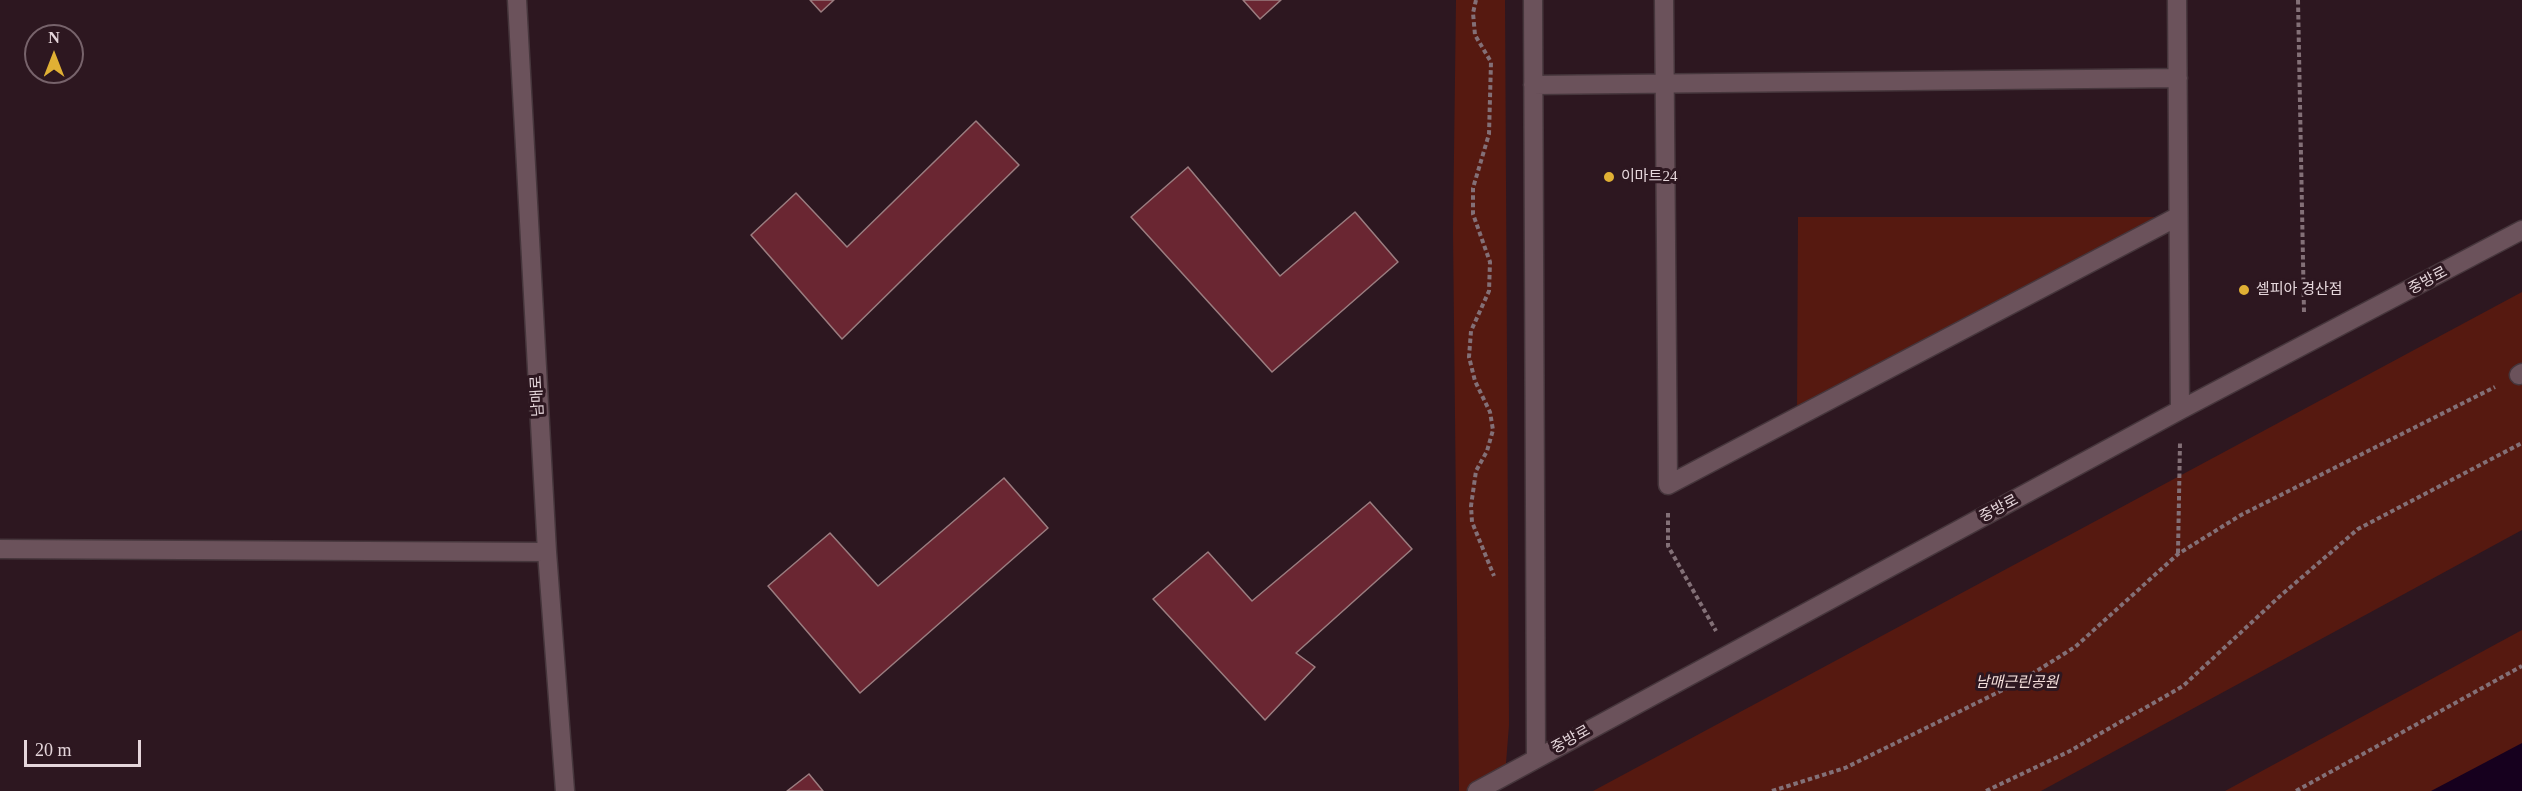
<!DOCTYPE html>
<meta charset="utf-8">
<style>
body{margin:0}
#map{position:relative;width:2522px;height:791px;overflow:hidden;background:#2d1720;font-family:"Times New Roman",serif}
canvas{display:block}
.north{position:absolute;left:24px;top:24px;width:60px;height:60px;box-sizing:border-box;background:#2d1720;border:2px solid #77636b;border-radius:50%;rotate:0deg;font-size:16px;font-weight:700;line-height:24px;text-align:center;color:#e5d6db}
.north::after{content:'';display:block;margin:auto;width:21px;height:27px;background:#e0b034;clip-path:polygon(50% 0,100% 100%,50% 72%,0 100%)}
.scale{position:absolute;left:24px;top:740px;width:117px;height:27px;box-sizing:border-box;border:3px solid #e5d6db;border-top:0;padding-left:8px;font-size:18px;line-height:21px;white-space:nowrap;color:#e5d6db;-webkit-text-stroke:4px #2d1720;paint-order:stroke}
</style>
<div id="map">
<canvas width="2522" height="791"></canvas>
<div class="north">N</div>
<div class="scale">20 m</div>
</div>
<script>
const c = document.querySelector('canvas').getContext('2d');
c.lineJoin = 'round';
function fill(path, color) {
  c.fillStyle = color;
  c.fill(path, 'evenodd');
}
function poly(rows) {
  const path = new Path2D();
  for (const r of rows) {
    path.moveTo(r[0], r[1]);
    for (let i = 2; i < r.length; i += 2) path.lineTo(r[i], r[i + 1]);
  }
  return path;
}
function stroke(path, color, width, dash) {
  c.strokeStyle = color;
  c.lineWidth = width;
  c.lineCap = dash ? 'butt' : 'round';
  c.setLineDash(dash || []);
  c.stroke(path);
}
function drawText(font, color, halo, rows, align = 'center') {
  c.font = font + ' "Times New Roman","Noto Sans KR",serif';
  c.lineWidth = 6;
  c.setLineDash([]);
  c.textBaseline = 'middle';
  c.strokeStyle = halo;
  c.fillStyle = color;
  for (const [text, x, y, turn = 0] of rows) {
    c.save();
    c.translate(x, y);
    c.rotate((+turn || 0) * Math.PI / 180);
    c.textAlign = isNaN(turn) ? turn : align;
    if (halo) c.strokeText(text, 0, 0);
    c.fillText(text, 0, 0);
    c.restore();
  }
}
fill(poly([
 [1456,0,1505,0,1509,725,1505,776,1477,791,1459,791,1453,231],
 [1798,217,2177,217,1797,416],
 [2522,292,2522,530,2041,791,1593,791],
 [2522,630,2522,791,2225,791]
]), '#561910');
fill(poly([
 [2522,743,2522,791,2431,791]
]), '#16001e');
const building = poly([
 [810,0,834,0,821,12,810,0],
 [1243,0,1281,0,1260,19,1243,0],
 [976,121,1019,165,842,339,751,235,796,193,847,247,976,121],
 [1188,167,1280,276,1355,212,1398,262,1272,372,1131,217,1188,167],
 [1004,478,1048,528,860,693,768,586,830,533,878,586,1004,478],
 [1370,502,1412,549,1296,653,1315,667,1265,720,1153,599,1208,552,1252,601,1370,502],
 [809,774,823,791,787,791,809,774]
]);
fill(building, '#6a2632');
stroke(building, '#9b7d80', 1.5);
const minor = poly([
 [517,0,547,552,565,791],
 [1533,0,1536,759],
 [1664,0,1668,485,2177,217],
 [2177,0,2180,410],
 [1533,85,2178,78],
 [2519,375,2522,373],
 [0,549,547,552],
 [1477,791,2180,410,2522,230]
]);
stroke(minor, '#46363c', 21);
stroke(poly([
 [1476,0,1473,13,1475,35,1491,62,1489,134,1473,188,1473,214,1490,262,1489,291,1471,331,1469,357,1475,381,1490,412,1493,430,1487,451,1476,471,1471,506,1472,522,1494,576],
 [2298,0,2304,312],
 [1668,513,1668,546,1716,631],
 [2178,553,2180,443],
 [1772,791,1845,768,2019,682,2075,647,2178,554,2241,515,2495,387],
 [1986,791,2070,751,2183,686,2279,597,2358,529,2522,443],
 [2296,791,2522,666]
]), '#837077', 4, [4.5, 3]);
stroke(minor, '#6b525b', 18);
for (const [x, y, r, color] of [
 [1609,177,6,"#e0b034"],
 [2244,290,6,"#e0b034"]
]) {
  const dot = new Path2D();
  dot.arc(x, y, r, 0, 2 * Math.PI);
  c.fillStyle = color;
  c.fill(dot);
  stroke(dot, '#2d1720', 2);
}
drawText('15px', '#e5d6db', '#2d1720', [
 ["이마트24",1621,177],
 ["셀피아 경산점",2256,290]
], 'left');
drawText('15px', '#e5d6db', '#2d1720', [
 ["중방로",2428,281,-28],
 ["남매로",538,396,-93],
 ["중방로",1999,509,-28],
 ["중방로",1571,740,-29]
]);
drawText('italic 15px', '#f4deda', '#2d1720', [
 ["남매근린공원",2017,683]
]);
</script>
